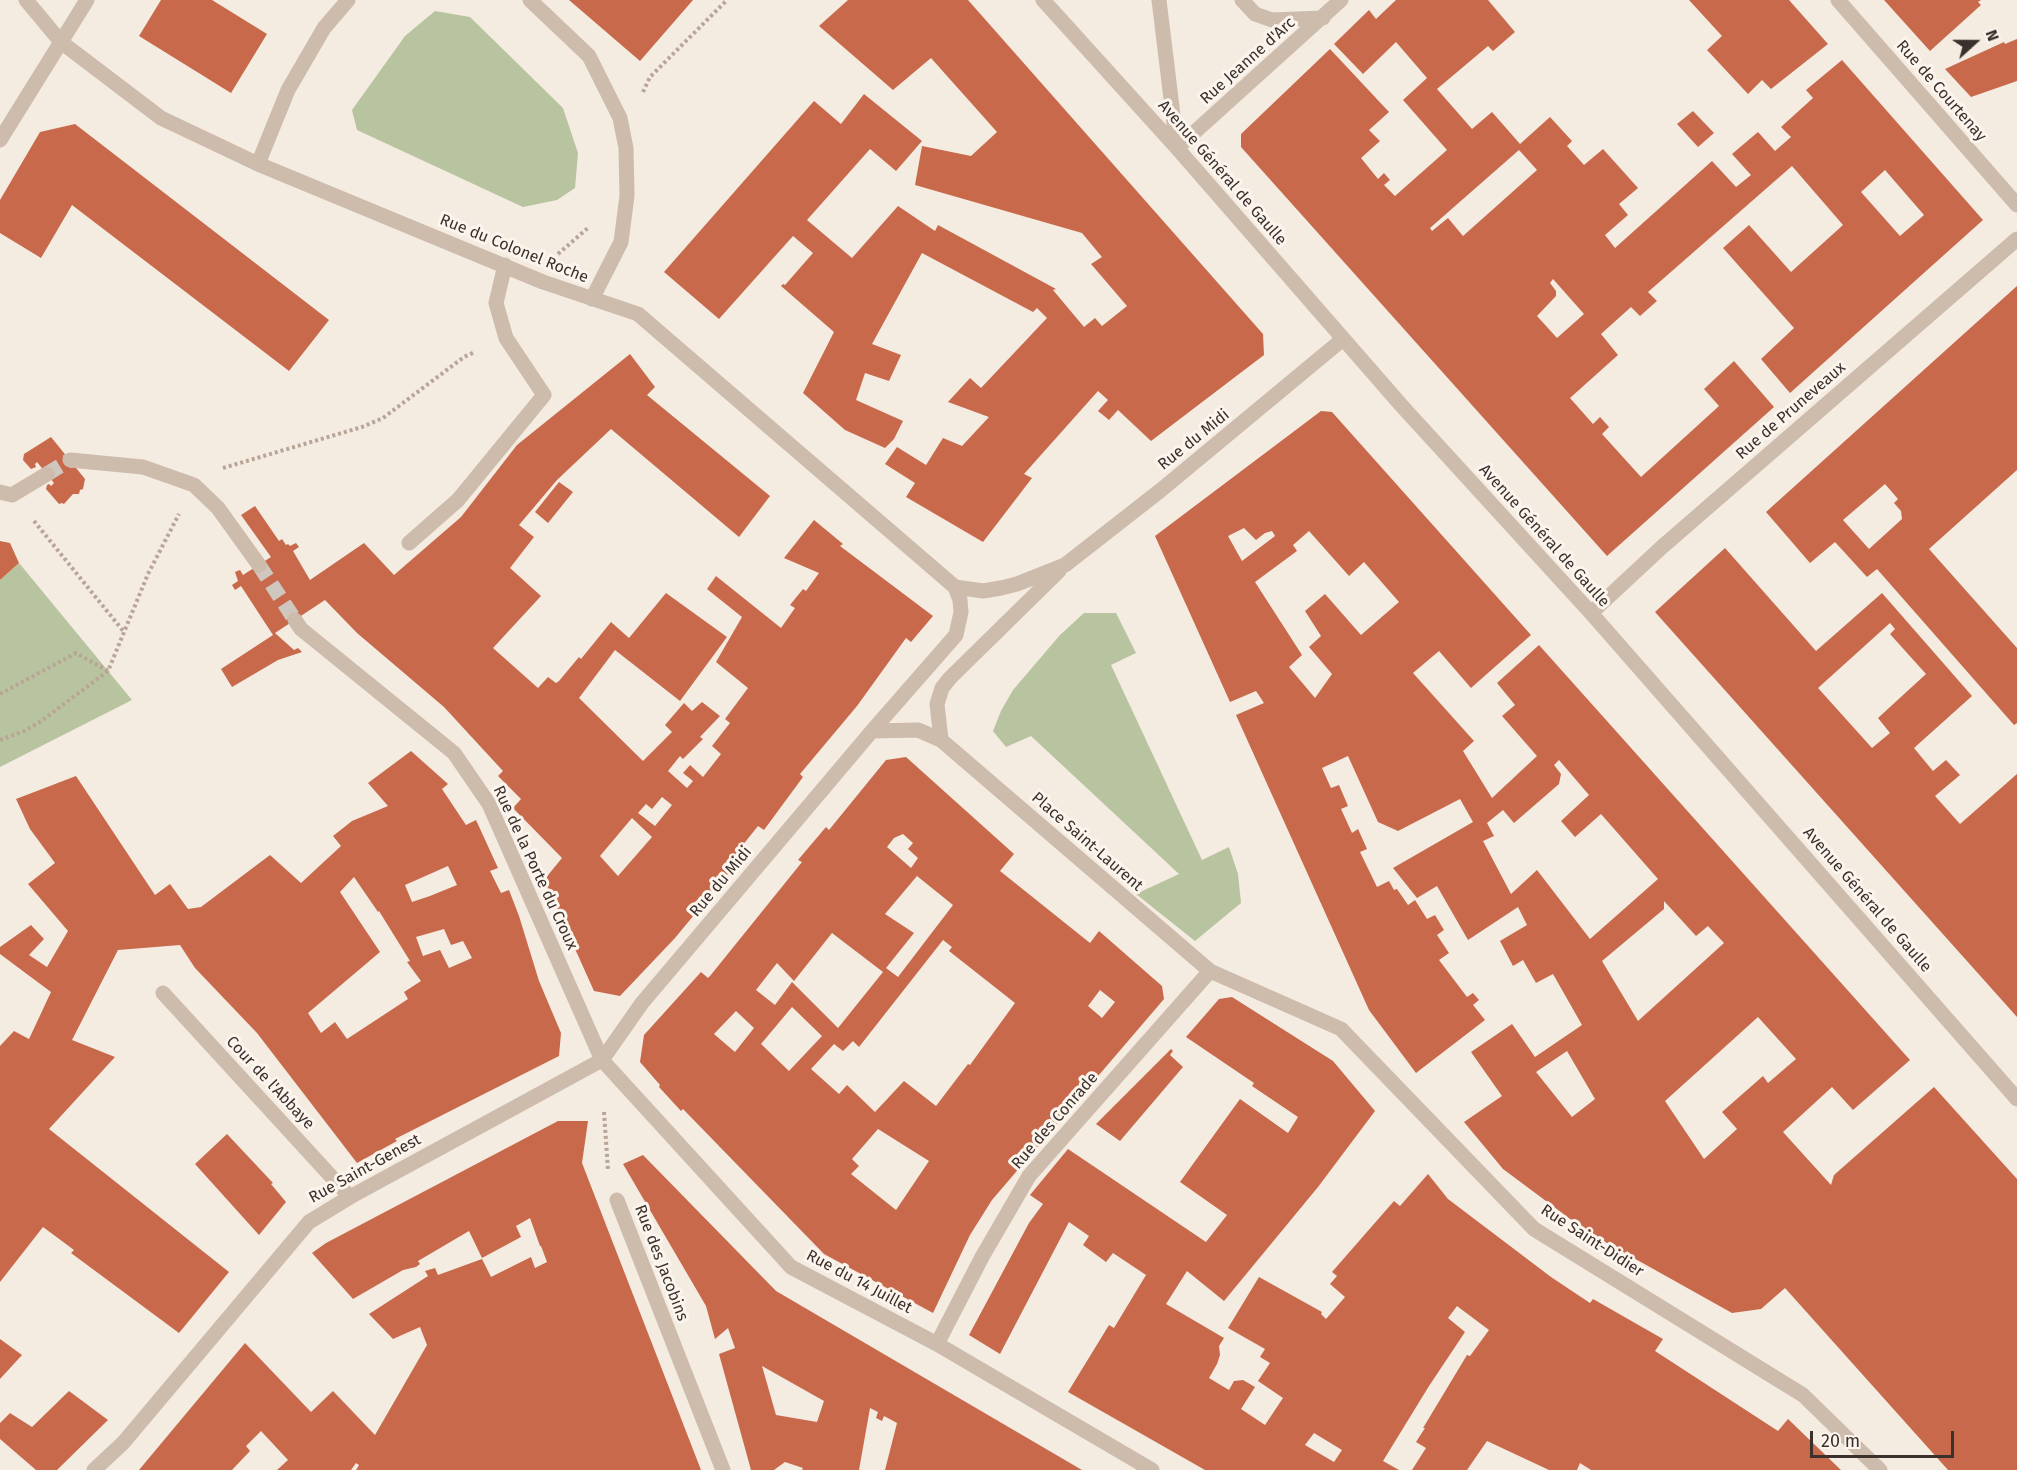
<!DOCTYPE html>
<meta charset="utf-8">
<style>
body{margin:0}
#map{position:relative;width:2017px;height:1470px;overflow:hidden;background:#f4ebe1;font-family:"Fira Sans",sans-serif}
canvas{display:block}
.north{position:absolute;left:1945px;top:12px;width:60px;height:60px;-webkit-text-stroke:4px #fbf5ee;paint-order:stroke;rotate:69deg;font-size:16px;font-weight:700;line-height:24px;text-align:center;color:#3b302b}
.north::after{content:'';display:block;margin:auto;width:21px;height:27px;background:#3b302b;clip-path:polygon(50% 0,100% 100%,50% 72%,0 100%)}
.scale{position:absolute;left:1810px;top:1431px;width:144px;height:27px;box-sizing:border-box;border:3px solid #3b302b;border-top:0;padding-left:8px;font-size:18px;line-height:21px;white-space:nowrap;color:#3b302b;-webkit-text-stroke:4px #fbf5ee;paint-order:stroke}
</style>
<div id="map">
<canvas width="2017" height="1470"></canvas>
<div class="north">N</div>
<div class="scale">20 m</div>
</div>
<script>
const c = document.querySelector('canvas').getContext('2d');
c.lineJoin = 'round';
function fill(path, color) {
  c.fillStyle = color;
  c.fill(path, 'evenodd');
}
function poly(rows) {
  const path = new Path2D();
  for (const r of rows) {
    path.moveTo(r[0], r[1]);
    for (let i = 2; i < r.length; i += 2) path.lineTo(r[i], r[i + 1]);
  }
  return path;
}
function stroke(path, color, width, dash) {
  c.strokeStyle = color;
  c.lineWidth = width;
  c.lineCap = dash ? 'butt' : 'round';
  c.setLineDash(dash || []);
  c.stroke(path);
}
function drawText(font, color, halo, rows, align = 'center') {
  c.font = font + ' "Fira Sans",sans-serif';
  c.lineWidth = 6;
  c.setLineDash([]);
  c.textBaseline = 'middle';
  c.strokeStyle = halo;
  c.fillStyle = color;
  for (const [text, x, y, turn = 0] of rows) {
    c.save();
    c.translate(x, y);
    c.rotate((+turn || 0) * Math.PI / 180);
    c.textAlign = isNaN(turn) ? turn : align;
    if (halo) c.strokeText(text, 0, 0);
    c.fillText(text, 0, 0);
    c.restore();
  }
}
fill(poly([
 [435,11,470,17,563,108,578,153,575,188,557,200,523,207,357,130,352,110,405,36],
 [19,563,132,700,0,767,0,580],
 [1084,613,1116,613,1136,653,1111,665,1202,860,1229,847,1238,874,1241,903,1195,941,1136,894,1179,874,1031,736,1006,747,993,731,1001,711,1013,690,1060,635]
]), '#b8c4a0');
fill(poly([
 [161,0,212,0,267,34,231,93,139,36],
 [569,0,693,0,640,61],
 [848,0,968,0,1263,334,1264,355,1151,441,1118,410,1109,420,1098,411,1108,400,1098,391,1024,474,1032,478,983,542,906,497,915,483,885,464,897,447,926,465,943,438,962,446,989,417,948,402,970,378,981,388,1047,318,1037,308,1033,312,922,253,872,344,901,355,889,381,865,373,856,400,903,421,894,439,885,448,845,430,803,393,834,332,781,286,783,284,785,285,813,253,793,236,719,319,664,272,814,101,841,124,864,94,922,141,896,171,870,149,807,220,852,258,898,206,935,231,938,225,1056,289,1053,290,1084,327,1095,318,1102,326,1127,306,1091,264,1102,257,1082,233,915,185,922,146,971,156,997,132,931,58,893,90,819,26],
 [1396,0,1488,0,1515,32,1493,51,1488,46,1437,89,1472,129,1492,112,1520,144,1550,117,1572,141,1567,146,1584,165,1603,149,1638,188,1619,204,1628,215,1605,235,1615,248,1712,161,1736,187,1751,175,1732,154,1758,132,1775,151,1791,137,1781,127,1813,98,1806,90,1842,60,1983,220,1790,393,1761,359,1794,328,1723,248,1749,225,1791,272,1843,225,1792,166,1648,292,1657,301,1640,316,1631,307,1601,334,1618,355,1570,398,1593,424,1600,417,1609,427,1602,434,1641,477,1719,406,1704,389,1734,361,1774,407,1607,556,1241,147,1241,134,1330,49,1389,112,1369,130,1380,141,1361,158,1378,179,1384,173,1390,180,1384,185,1395,196,1447,150,1403,100,1427,78,1396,42,1363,74,1334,44,1369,10,1376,19],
 [1519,150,1537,170,1463,236,1448,218,1432,231,1430,228],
 [1885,170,1924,215,1900,236,1861,192],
 [1553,279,1584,314,1557,338,1537,316,1556,296,1556,291,1550,283],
 [1689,0,1789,0,1828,44,1771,89,1762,80,1748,94,1707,50,1722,36],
 [1884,0,1981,0,1978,2,1981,5,1930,51],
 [2017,39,2017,81,1971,97,1945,69,2004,42,2005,44],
 [1693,111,1714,133,1698,147,1677,124],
 [75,124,329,320,289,371,72,205,41,258,0,233,0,200,40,132],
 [2017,286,2017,470,1929,549,2017,648,2017,723,2014,725,1877,569,1867,577,1835,542,1810,563,1766,512],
 [1885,484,1898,499,1894,503,1901,511,1902,519,1869,549,1843,520],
 [630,354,655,387,647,395,770,496,739,537,611,429,557,480,519,525,534,537,510,568,541,596,493,648,538,688,548,677,556,683,559,681,579,657,581,659,611,622,629,638,666,593,727,637,680,701,615,650,579,698,643,761,672,732,665,725,684,703,692,711,702,702,720,716,700,737,703,739,683,759,680,756,668,771,687,788,693,781,683,773,690,765,703,777,721,754,712,746,730,723,725,719,748,688,716,662,742,617,707,589,716,576,781,628,795,608,790,605,803,589,806,591,819,573,784,558,814,520,843,544,840,546,933,616,911,642,906,638,857,706,800,774,803,777,764,830,758,826,738,851,744,856,729,875,728,874,675,938,620,996,594,991,544,880,562,858,513,808,521,799,498,776,503,771,444,707,357,633,325,600,275,633,294,650,298,648,302,652,278,660,232,687,221,669,273,635,241,586,235,590,232,585,238,581,235,572,240,570,243,575,271,557,241,515,255,506,279,541,282,539,286,545,288,544,290,546,296,543,299,547,293,551,310,580,364,543,394,575,461,517,517,445],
 [662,797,672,805,655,826,638,813,646,804,652,809],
 [632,818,652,837,618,876,600,856],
 [1321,411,1332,412,1531,635,1471,688,1439,651,1413,673,1474,741,1463,751,1492,798,1537,756,1502,716,1515,705,1497,683,1539,645,1910,1060,1853,1110,1832,1087,1783,1132,1831,1185,1834,1175,1934,1087,2017,1179,2017,1470,1948,1470,1785,1288,1761,1309,1732,1313,1589,1233,1503,1169,1464,1122,1502,1096,1471,1052,1512,1024,1535,1057,1582,1025,1553,974,1536,983,1523,960,1513,966,1500,941,1527,925,1518,907,1468,940,1437,886,1417,898,1393,868,1473,822,1460,799,1398,831,1378,822,1348,756,1322,768,1331,788,1339,785,1348,806,1341,809,1352,833,1358,829,1367,849,1360,852,1377,887,1389,881,1394,890,1397,889,1408,905,1415,900,1427,919,1435,915,1444,930,1437,935,1449,953,1439,960,1467,997,1473,993,1479,1000,1473,1005,1485,1020,1416,1073,1369,1010,1236,715,1264,703,1256,691,1230,702,1155,536],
 [1244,528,1256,540,1265,533,1272,531,1275,536,1242,561,1228,536],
 [1309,531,1349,576,1364,562,1399,602,1361,635,1325,594,1305,611,1321,636,1309,647,1332,674,1315,698,1289,667,1302,655,1255,582,1297,551,1293,545],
 [1559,760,1589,795,1561,821,1575,837,1601,814,1658,879,1590,939,1537,870,1511,894,1483,841,1494,836,1487,823,1503,810,1514,823,1559,784,1561,774,1554,765],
 [1664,901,1696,936,1708,926,1724,943,1638,1021,1602,961,1664,909],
 [1758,1017,1796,1059,1768,1083,1763,1076,1722,1112,1737,1129,1704,1159,1665,1101],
 [1567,1051,1595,1099,1572,1117,1536,1072],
 [51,437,85,479,83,489,80,490,79,494,73,494,64,504,62,503,59,504,46,489,47,485,49,484,51,486,54,483,37,462,35,464,36,467,31,469,23,460,24,454],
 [559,482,573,492,548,523,535,512],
 [0,541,10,543,19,563,0,580],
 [1725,548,1816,651,1882,593,1972,696,1914,748,1933,771,1946,760,1960,775,1935,796,1960,824,2017,774,2017,1017,1655,612],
 [1890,623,1895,629,1890,634,1926,674,1878,718,1890,733,1872,748,1818,688],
 [411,751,448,784,442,789,466,825,476,820,498,868,490,871,501,893,509,890,519,916,539,981,561,1033,559,1056,395,1139,397,1141,357,1163,257,1033,195,968,180,945,118,950,72,1040,115,1057,49,1129,229,1272,179,1333,71,1253,74,1250,43,1227,0,1282,0,1046,14,1031,29,1039,51,992,0,954,0,947,31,925,44,939,29,955,47,967,68,931,28,884,55,863,30,829,16,799,76,776,155,895,170,884,188,909,201,907,270,855,301,883,341,846,333,836,352,821,388,806,368,783],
 [448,866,457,885,430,896,412,902,405,885],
 [354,877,378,912,379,911,410,961,407,962,421,981,404,992,408,999,347,1039,335,1022,321,1033,308,1013,380,952,340,892],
 [444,929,451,945,463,941,472,958,449,968,440,950,423,956,416,937],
 [906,757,1014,854,1000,871,1090,943,1099,931,1162,986,1164,999,992,1200,970,1235,933,1313,824,1254,683,1109,681,1111,659,1087,660,1085,640,1062,644,1035,701,972,708,978,710,976,802,862,798,860,826,827,829,830,886,760],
 [903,834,913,843,908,849,918,858,911,868,887,847,894,838],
 [917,876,953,905,898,977,886,968,914,933,885,914],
 [832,933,883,972,838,1028,792,982,775,1005,756,990,777,963,794,981],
 [943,940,952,947,949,951,1015,1003,970,1065,968,1064,936,1106,904,1081,875,1112,847,1085,839,1094,811,1069,834,1044,843,1051,853,1041,859,1047],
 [1100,990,1115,1002,1102,1018,1088,1006],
 [792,1007,822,1036,789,1071,761,1044],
 [736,1011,754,1028,735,1052,714,1034],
 [878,1129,929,1161,896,1210,851,1174,859,1166,852,1159],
 [1232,997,1333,1061,1375,1111,1318,1187,1224,1301,1187,1271,1166,1304,1224,1338,1219,1346,1220,1355,1217,1364,1209,1378,1229,1390,1234,1381,1243,1380,1255,1387,1241,1409,1265,1425,1283,1398,1258,1381,1270,1363,1260,1357,1265,1349,1228,1328,1259,1277,1322,1312,1321,1314,1326,1319,1345,1297,1330,1284,1337,1276,1332,1272,1394,1201,1400,1206,1428,1174,1448,1199,1551,1277,1590,1303,1593,1299,1663,1339,1655,1351,1778,1431,1788,1419,1841,1470,1591,1470,1580,1463,1577,1470,1549,1470,1487,1441,1467,1470,1412,1470,1426,1448,1416,1442,1425,1428,1423,1428,1467,1355,1470,1356,1489,1330,1457,1306,1448,1318,1465,1332,1429,1386,1383,1461,1399,1470,1205,1470,1068,1392,1109,1325,1114,1328,1146,1275,1113,1253,1106,1262,1083,1245,1089,1236,1069,1222,1000,1354,969,1335,1029,1223,1043,1204,1030,1195,1068,1149,1206,1242,1227,1215,1180,1182,1240,1099,1288,1133,1298,1117,1252,1086,1254,1083,1186,1037,1219,999],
 [1314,1433,1342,1450,1334,1462,1305,1445],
 [1171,1049,1173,1051,1170,1055,1183,1067,1120,1141,1096,1124],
 [558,1121,588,1121,582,1163,701,1470,356,1470,359,1465,356,1463,351,1470,277,1470,288,1460,261,1431,246,1446,250,1451,232,1470,139,1470,245,1343,311,1412,333,1391,375,1435,427,1345,420,1327,393,1339,369,1314,428,1276,425,1271,435,1268,438,1275,482,1259,491,1277,531,1257,535,1268,547,1262,541,1246,540,1246,530,1218,516,1226,521,1237,482,1258,469,1231,418,1261,420,1264,416,1267,403,1270,353,1299,312,1253,326,1243],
 [227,1134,273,1183,271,1184,286,1202,259,1235,195,1164],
 [643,1155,776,1291,1082,1470,885,1470,897,1423,884,1416,882,1421,876,1418,878,1412,870,1408,859,1470,802,1470,803,1468,785,1462,774,1470,751,1470,719,1354,735,1348,728,1328,715,1339,706,1306,623,1164],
 [762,1366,824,1401,817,1422,776,1415],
 [0,1339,22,1355,0,1379],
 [69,1391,108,1420,57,1470,36,1470,0,1439,0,1423,10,1413,32,1427]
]), '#c8694b');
stroke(poly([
 [47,474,70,460],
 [259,565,295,620]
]), '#cfc6bd', 15, [15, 8]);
stroke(poly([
 [643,92,650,77,727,0],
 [558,254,589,227],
 [223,468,362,427,383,418,464,357,475,352],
 [34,521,124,632],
 [0,694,76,653,108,671],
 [0,740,24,731,40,722,108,671,148,574,179,514],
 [604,1112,608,1170]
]), '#b9a596', 4, [3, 3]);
stroke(poly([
 [26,0,61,42,161,118,258,164,543,282,638,314,955,587],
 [530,0,589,56,620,118,626,148,627,196,621,242,592,299],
 [1043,0,1177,148,1401,405,1591,613,2017,1099],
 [1159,0,1177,148],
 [1242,0,1255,14,1272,20,1323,18],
 [1838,0,2017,205],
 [0,140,87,0],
 [1177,148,1341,0],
 [258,164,288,90,324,28,348,0],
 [70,460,143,467,194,485,218,508,259,565],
 [0,492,12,495,47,474],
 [409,543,458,500,544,395,506,338,496,303,505,265],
 [955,587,983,591,1001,588,1017,584,1065,565,1161,490,1343,339],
 [1591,613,1662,547,2017,239],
 [295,620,301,629,454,753,489,804,602,1060,791,1267,937,1344,1152,1470],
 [872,731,918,730,941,740,1210,971,1341,1029,1534,1229,1803,1395,1880,1470],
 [941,740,937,704,942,688,950,678,1059,571],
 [163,993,350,1197],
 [617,1200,723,1470],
 [937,1344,982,1257,1029,1176,1210,971],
 [94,1470,123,1443,309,1222,350,1197,602,1060,642,1003,872,731,956,635,961,612,960,600,955,587]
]), '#cdbbac', 15);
drawText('16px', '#3b302b', '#fbf5ee', [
 ["Rue Jeanne d'Arc",1248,61,-42],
 ["Rue de Courtenay",1941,91,49],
 ["Avenue Général de Gaulle",1222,173,49],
 ["Rue du Colonel Roche",514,249,22],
 ["Rue de Pruneveaux",1791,411,-41],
 ["Rue du Midi",1194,440,-39],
 ["Avenue Général de Gaulle",1544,536,48],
 ["Place Saint-Laurent",1087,842,41],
 ["Rue de la Porte du Croux",535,868,65],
 ["Rue du Midi",721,882,-50],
 ["Avenue Général de Gaulle",1867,900,49],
 ["Cour de l'Abbaye",270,1083,47],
 ["Rue des Conrade",1055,1121,-49],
 ["Rue Saint-Genest",365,1169,-29],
 ["Rue Saint-Didier",1592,1241,33],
 ["Rue des Jacobins",661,1263,69],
 ["Rue du 14 Juillet",859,1282,28]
]);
</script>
